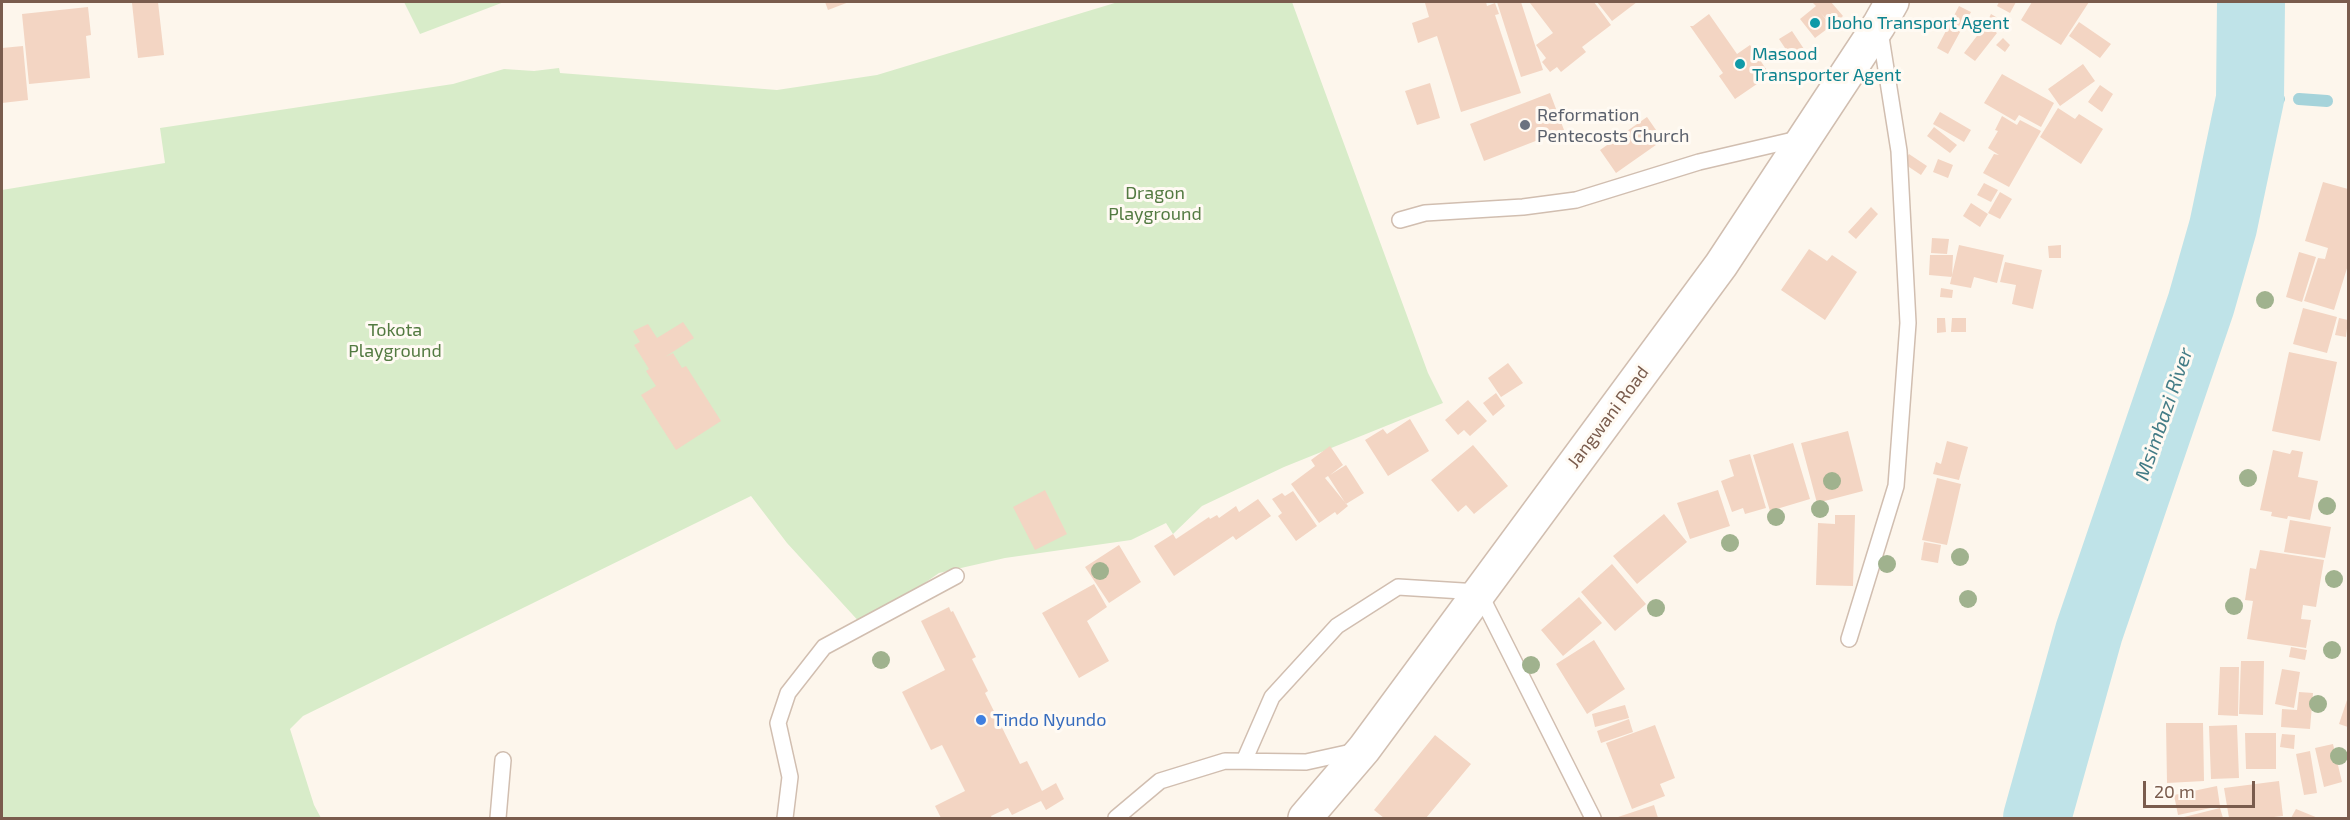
<!DOCTYPE html>
<style>
body{margin:0}
#map{position:relative;width:2350px;height:820px;overflow:hidden;background:#fdf6ec;font-family:"Exo 2",sans-serif}
canvas{display:block}
.frame{position:absolute;inset:0;border:3px solid #7a5c4d;pointer-events:none}
.scale{position:absolute;left:2143px;top:781px;width:112px;height:27px;box-sizing:border-box;border:3px solid #7a5c4d;border-top:0;padding-left:8px;font-size:18px;line-height:21px;white-space:nowrap;color:#7a5c4d;-webkit-text-stroke:4px #fffaf3;paint-order:stroke}
</style>
<div id="map">
<canvas width="2350" height="820"></canvas>
<div class="frame"></div>
<div class="scale">20 m</div>
</div>
<script>
const c = document.querySelector('canvas').getContext('2d');
c.lineJoin = 'round';
function fill(path, color) {
  c.fillStyle = color;
  c.fill(path, 'evenodd');
}
function poly(rows) {
  const path = new Path2D();
  for (const r of rows) {
    path.moveTo(r[0], r[1]);
    for (let i = 2; i < r.length; i += 2) path.lineTo(r[i], r[i + 1]);
  }
  return path;
}
function stroke(path, color, width, dash) {
  c.strokeStyle = color;
  c.lineWidth = width;
  c.lineCap = dash ? 'butt' : 'round';
  c.setLineDash(dash || []);
  c.stroke(path);
}
function drawText(font, color, halo, rows, align = 'center') {
  c.font = font + ' "Exo 2",sans-serif';
  c.lineWidth = 6;
  c.setLineDash([]);
  c.textBaseline = 'middle';
  c.strokeStyle = halo;
  c.fillStyle = color;
  for (const [text, x, y, turn = 0] of rows) {
    c.save();
    c.translate(x, y);
    c.rotate((+turn || 0) * Math.PI / 180);
    c.textAlign = isNaN(turn) ? turn : align;
    if (halo) c.strokeText(text, 0, 0);
    c.fillText(text, 0, 0);
    c.restore();
  }
}
fill(poly([
 [404,2,504,2,420,34],
 [1118,2,1292,2,1428,373,1443,403,1284,467,1202,506,1173,534,1166,523,1131,540,1005,558,939,573,863,626,787,543,751,496,303,716,290,729,314,805,321,818,2,818,2,190,165,163,160,128,453,84,504,69,534,71,559,68,560,73,777,90,877,75]
]), '#d8ecc9');
stroke(poly([
 [2250,99,2279,99],
 [2299,99,2327,101]
]), '#a5d3da', 12);
stroke(poly([
 [2037,818,2089,632,2201,304,2223,227,2250,99,2251,2]
]), '#bfe3e8', 68);
fill(poly([
 [145,2,158,2,164,55,138,58,132,3],
 [825,2,849,2,828,10],
 [1431,2,1486,2,1487,6,1495,3,1499,14,1495,15,1521,93,1461,112,1437,36,1418,43,1412,23,1429,17,1425,3],
 [1497,2,1521,2,1543,70,1521,77],
 [1531,2,1594,2,1611,25,1582,47,1586,52,1561,72,1557,67,1550,72,1542,62,1546,58,1536,45,1553,33,1530,3],
 [1597,2,1637,2,1612,21],
 [1812,2,1831,2,1843,16,1832,26,1820,12,1831,26,1815,38,1800,19,1816,6],
 [1999,2,2016,2,2010,13,1997,6],
 [2032,2,2089,2,2061,45,2021,20],
 [1959,6,1971,12,1948,54,1937,48],
 [88,7,91,35,86,36,90,78,29,84,22,14],
 [1709,14,1737,54,1750,45,1770,75,1735,99,1719,76,1723,73,1690,26,1693,26],
 [1991,14,2001,20,1997,27,1987,22],
 [2079,22,2111,44,2100,58,2069,36],
 [1986,24,1997,33,1975,61,1964,53],
 [1792,31,1806,52,1793,60,1779,39],
 [2003,38,2010,45,2005,52,1996,45],
 [23,46,28,100,2,103,2,48],
 [2083,64,2095,81,2060,106,2048,89],
 [2002,74,2054,103,2041,127,2019,115,2015,121,1984,103],
 [1430,83,1440,118,1417,125,1405,91],
 [2100,85,2113,94,2102,112,2088,102],
 [1550,93,1564,130,1484,161,1470,124],
 [2058,108,2075,119,2079,114,2103,129,2081,164,2040,137],
 [1940,112,1971,130,1964,142,1933,124],
 [2002,116,2017,125,2020,120,2041,131,2009,187,1983,173,1994,154,1999,155,1988,148,1998,131,1995,130],
 [1647,117,1663,140,1616,173,1600,150],
 [1934,127,1957,145,1950,153,1927,136],
 [1909,154,1927,166,1921,175,1903,163],
 [1938,159,1953,165,1948,178,1933,172],
 [2323,182,2348,189,2348,265,2334,310,2304,301,2318,258,2325,259,2328,248,2305,241],
 [1984,183,1998,190,1991,202,1977,195],
 [2000,192,2012,199,2000,219,1988,213],
 [1971,203,1988,214,1980,227,1963,216],
 [1871,207,1878,214,1856,239,1848,232],
 [1932,238,1949,239,1947,254,1931,253],
 [1959,245,2004,255,1997,283,1974,277,1971,288,1950,284],
 [2061,245,2061,258,2049,258,2048,246],
 [1809,249,1827,261,1832,255,1857,272,1825,320,1781,290],
 [2299,252,2316,257,2302,302,2286,297],
 [1930,255,1953,255,1952,277,1929,275],
 [2005,262,2042,270,2033,309,2012,304,2016,285,2000,282],
 [1941,288,1953,290,1952,298,1940,297],
 [2303,308,2337,317,2327,353,2293,344],
 [1937,318,1945,318,1946,332,1937,333],
 [1952,318,1966,318,1966,332,1951,332],
 [2339,318,2348,320,2346,337,2335,335],
 [683,322,694,338,665,357,673,353,682,368,686,366,721,421,676,450,641,395,656,386,646,371,649,369,634,345,640,342,633,331,648,324,657,338],
 [2289,352,2337,362,2320,441,2272,431],
 [1508,363,1523,383,1501,397,1488,378],
 [1496,393,1505,406,1493,416,1483,403],
 [1468,400,1487,421,1470,436,1464,430,1458,435,1445,420],
 [1410,419,1429,451,1388,476,1365,440,1383,429,1387,434],
 [1848,431,1863,491,1817,503,1801,443],
 [1947,441,1968,447,1959,480,1933,474,1936,462,1941,464],
 [1793,443,1810,499,1770,511,1753,455],
 [1473,445,1508,486,1474,514,1466,505,1458,512,1431,480],
 [1330,446,1343,465,1330,475,1346,465,1364,493,1346,504,1328,476,1325,478,1348,506,1337,515,1335,512,1319,523,1291,484,1315,466,1311,460],
 [2273,450,2290,454,2292,450,2303,452,2298,477,2318,481,2310,520,2288,516,2287,519,2271,516,2272,512,2260,510],
 [1750,454,1766,508,1745,514,1743,508,1732,512,1721,481,1734,476,1729,460],
 [1937,478,1961,484,1947,545,1922,540],
 [1045,490,1067,534,1035,550,1013,507],
 [1718,490,1730,526,1690,539,1677,503],
 [1293,491,1317,526,1296,541,1278,516,1282,513,1272,499,1282,493,1285,496],
 [1258,499,1271,516,1236,540,1233,536,1174,576,1154,546,1173,534,1176,539,1209,517,1210,519,1217,515,1219,518,1236,506,1239,512],
 [1664,514,1687,542,1637,584,1613,556],
 [1835,515,1855,515,1853,586,1816,585,1818,523,1835,524],
 [2290,520,2331,527,2325,558,2284,552],
 [1924,542,1941,545,1938,563,1921,560],
 [1119,545,1141,582,1109,603,1085,567],
 [2260,550,2324,560,2316,607,2303,605,2301,619,2311,620,2306,648,2247,639,2253,601,2245,600,2250,568,2256,569],
 [1612,564,1646,604,1615,631,1581,592],
 [1094,584,1107,607,1087,621,1109,661,1079,678,1042,613],
 [1579,597,1602,623,1563,656,1541,630],
 [949,607,951,612,953,611,976,657,972,659,988,691,985,693,1020,764,1027,761,1042,791,1056,783,1064,799,1046,810,1041,801,1012,815,1008,808,991,816,992,818,941,818,935,806,965,791,942,745,931,750,902,692,945,670,921,621],
 [1594,640,1625,689,1587,714,1556,664],
 [2291,647,2307,650,2305,660,2289,657],
 [2241,661,2264,661,2263,715,2239,714],
 [2220,667,2239,667,2238,716,2218,715],
 [2282,669,2300,672,2294,708,2275,704],
 [2299,692,2313,693,2310,729,2281,727,2282,709,2297,710],
 [2348,697,2348,727,2339,724],
 [1625,705,1629,718,1595,727,1592,714],
 [1629,719,1633,732,1601,743,1597,731],
 [2166,723,2203,723,2204,781,2167,783],
 [1655,725,1675,778,1660,784,1665,796,1632,809,1606,743],
 [2237,725,2239,778,2211,779,2209,726],
 [2245,733,2276,733,2276,769,2246,769],
 [2282,734,2295,735,2294,749,2280,747],
 [1435,735,1471,764,1426,818,1384,818,1374,810],
 [2333,744,2342,782,2324,787,2315,748],
 [2310,751,2317,793,2304,795,2296,754],
 [2279,781,2283,816,2265,818,2229,818,2224,788],
 [2217,786,2220,806,2178,815,2174,795],
 [1654,805,1658,818,1615,818],
 [2220,808,2223,818,2180,818],
 [2296,809,2318,818,2291,818]
]), '#f3d5c3');
const service = poly([
 [1400,220,1425,213,1523,207,1576,200,1699,162,1802,138],
 [1849,639,1896,486,1908,323,1899,151,1880,31],
 [1244,761,1272,697,1337,626,1398,587,1479,592,1593,818],
 [498,818,503,760],
 [785,818,790,777,778,723,788,693,824,647,956,576],
 [1116,818,1160,781,1225,761,1306,762,1356,751]
]);
const tertiary = poly([
 [1305,818,1364,749,1721,265,1879,25,1892,2]
]);
stroke(service, '#d1beb0', 18);
stroke(tertiary, '#d1beb0', 36);
stroke(service, '#fff', 15);
stroke(tertiary, '#fff', 33);
c.fillStyle = '#a0b28e';
for (const [x, y] of [
 [2265,300],
 [2248,478],
 [1832,481],
 [2327,506],
 [1820,509],
 [1776,517],
 [1730,543],
 [1960,557],
 [1887,564],
 [1100,571],
 [2334,579],
 [1968,599],
 [2234,606],
 [1656,608],
 [2332,650],
 [881,660],
 [1531,665],
 [2318,704],
 [2339,756]
]) {
  c.beginPath();
  c.arc(x, y, 9, 0, 2 * Math.PI);
  c.fill();
}
for (const [x, y, r, color] of [
 [1815,23,6,"#0f9aa8"],
 [1740,64,6,"#0f9aa8"],
 [1525,125,6,"#6b7280"],
 [981,720,6,"#3f7fe0"]
]) {
  const dot = new Path2D();
  dot.arc(x, y, r, 0, 2 * Math.PI);
  c.fillStyle = color;
  c.fill(dot);
  stroke(dot, '#fffaf3', 2);
}
drawText('18px', '#0d838f', '#fffaf3', [
 ["Iboho Transport Agent",1827,23],
 ["Masood",1752,54],
 ["Transporter Agent",1752,75]
], 'left');
drawText('18px', '#5b616d', '#fffaf3', [
 ["Reformation",1537,115],
 ["Pentecosts Church",1537,136]
], 'left');
drawText('18px', '#537a41', '#fffaf3', [
 ["Dragon",1155,193],
 ["Playground",1155,214],
 ["Tokota",395,330],
 ["Playground",395,351]
]);
drawText('18px', '#7a5c4d', '#fffaf3', [
 ["Jangwani Road",1608,417,-53]
]);
drawText('18px', '#366cbe', '#fffaf3', [
 ["Tindo Nyundo",993,720]
], 'left');
drawText('italic 20px', '#437c86', '#fffaf3', [
 ["Msimbazi River",2164,414,-71]
]);
</script>
